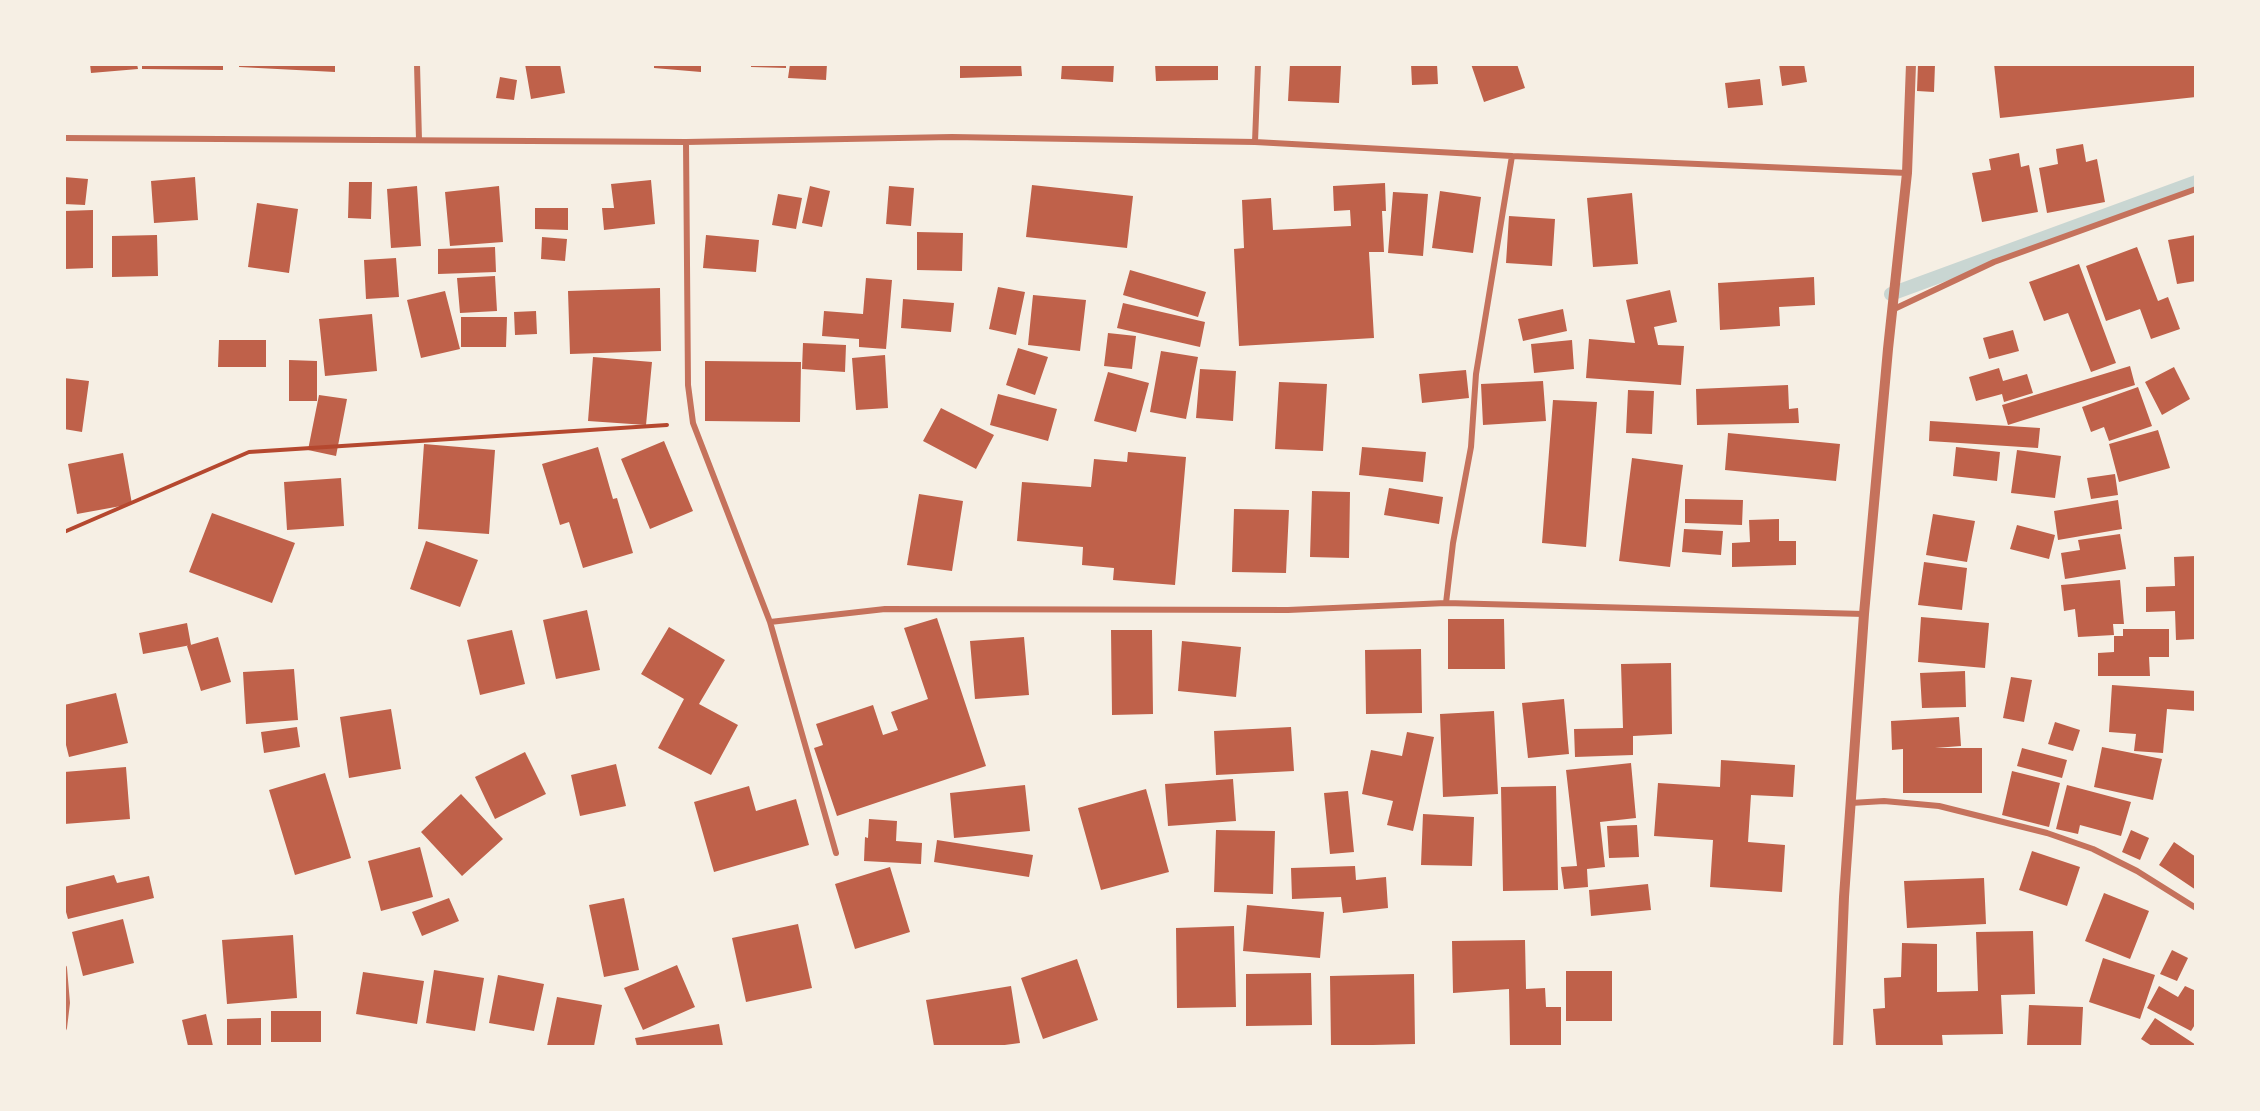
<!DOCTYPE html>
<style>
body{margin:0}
#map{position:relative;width:2260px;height:1111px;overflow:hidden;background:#f6efe4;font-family:Commissioner,sans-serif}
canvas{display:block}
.frame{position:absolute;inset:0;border:66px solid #f6efe4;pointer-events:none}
</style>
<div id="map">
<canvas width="2260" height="1111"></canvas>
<div class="frame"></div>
</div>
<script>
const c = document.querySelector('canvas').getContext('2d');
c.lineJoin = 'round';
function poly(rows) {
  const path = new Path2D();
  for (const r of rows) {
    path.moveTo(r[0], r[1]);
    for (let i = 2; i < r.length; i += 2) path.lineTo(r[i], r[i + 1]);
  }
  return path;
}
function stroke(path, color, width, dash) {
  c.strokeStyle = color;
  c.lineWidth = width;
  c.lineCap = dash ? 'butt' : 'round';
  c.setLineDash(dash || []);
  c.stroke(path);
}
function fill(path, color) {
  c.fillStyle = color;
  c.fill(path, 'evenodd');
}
stroke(poly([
 [1891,294,2196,182]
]), '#c9d6d2', 14);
fill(poly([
 [90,64,137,64,138,69,91,73],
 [142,64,223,64,223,70,142,69],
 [239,64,335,64,335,72,239,67],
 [525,64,560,64,565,93,531,99],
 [654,64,701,64,701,72,654,68],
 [751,64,786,64,786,68,751,67],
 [790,64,827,64,826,80,788,78],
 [960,64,1021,64,1022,76,960,78],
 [1062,64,1114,64,1113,82,1061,79],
 [1155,64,1218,64,1218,80,1156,81],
 [1290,64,1341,66,1339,103,1288,101],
 [1411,64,1437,64,1438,84,1412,85],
 [1471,64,1517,64,1525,88,1484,102],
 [1779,64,1804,64,1807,82,1782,86],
 [1918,64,1935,64,1934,92,1917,91],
 [1994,64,2196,64,2196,97,2000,118],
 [500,77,517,80,514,100,496,98],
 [1760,79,1763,105,1728,108,1725,83],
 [2083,144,2086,162,2097,159,2105,202,2047,213,2039,168,2058,164,2056,149],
 [2019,153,2021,167,2029,165,2038,212,1982,222,1972,173,1991,170,1989,159],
 [64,177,88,179,85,205,64,204],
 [195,177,198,220,154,223,151,181],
 [651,180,655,224,604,230,602,208,614,208,611,184],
 [349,182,372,182,371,219,348,218],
 [1385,183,1386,211,1382,211,1384,252,1369,252,1374,338,1239,346,1234,249,1244,248,1242,200,1271,198,1273,230,1351,226,1350,210,1334,211,1333,186],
 [1032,185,1133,196,1127,248,1026,237],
 [417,186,421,246,391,248,387,189],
 [499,186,503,242,450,246,445,192],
 [810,186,830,191,822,227,802,223],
 [889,186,914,188,911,226,886,224],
 [1440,191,1481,197,1473,253,1432,248],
 [1393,192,1428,194,1423,256,1388,253],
 [1632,193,1638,264,1593,267,1587,198],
 [778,194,802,198,796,229,772,225],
 [257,203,298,209,289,273,248,267],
 [535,208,568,208,568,230,535,229],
 [93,210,93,268,64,269,64,211],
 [1509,216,1555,219,1552,266,1506,263],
 [917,232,963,233,962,271,917,270],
 [157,235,158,276,112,277,112,236],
 [706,235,759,240,756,272,703,268],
 [2196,235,2196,281,2177,284,2168,240],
 [542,237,567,239,565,261,541,259],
 [495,247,496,272,438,274,438,249],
 [2137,247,2158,301,2168,297,2180,329,2151,339,2140,309,2106,321,2086,266],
 [396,258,399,297,366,299,364,260],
 [2079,264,2116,363,2091,372,2068,313,2044,321,2029,282],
 [1130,270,1206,292,1198,317,1123,295],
 [495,276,497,311,460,313,457,278],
 [1814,277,1815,305,1779,307,1780,326,1720,330,1718,283],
 [866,278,892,280,886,349,859,347,859,339,822,336,824,311,863,314],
 [998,287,1025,292,1016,335,989,329],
 [660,288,661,351,570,354,568,291],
 [1670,290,1677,322,1654,327,1658,345,1684,346,1681,385,1586,378,1589,339,1635,343,1626,300],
 [445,291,460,349,421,358,407,300],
 [1033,295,1086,300,1080,351,1028,345],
 [903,299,954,303,951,332,901,328],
 [1123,303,1205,322,1200,347,1117,328],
 [1563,309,1567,331,1523,341,1518,319],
 [536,311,537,334,515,335,514,312],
 [372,314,377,371,325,376,319,319],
 [461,317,507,317,506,347,461,347],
 [2013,330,2019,351,1989,359,1983,338],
 [1108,333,1136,336,1132,369,1104,366],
 [219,340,266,340,266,367,218,367],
 [1572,340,1574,369,1534,373,1531,344],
 [803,343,846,345,845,372,802,369],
 [1018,348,1048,357,1035,395,1006,385],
 [1161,351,1198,357,1186,419,1150,412],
 [885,355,888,408,856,410,852,358],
 [593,357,652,362,646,425,588,421],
 [289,360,317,361,317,401,289,401],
 [705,361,801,362,800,422,705,421],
 [2130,366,2135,385,2008,425,2002,405],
 [2174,367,2190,399,2162,415,2145,382],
 [1999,368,2003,381,2027,374,2033,393,2004,402,2002,394,1976,401,1969,377],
 [1200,369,1236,371,1233,421,1196,418],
 [1466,370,1469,398,1422,403,1419,374],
 [1108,372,1149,383,1136,432,1094,421],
 [64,378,89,381,82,432,64,429],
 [1543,381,1546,421,1483,425,1481,384],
 [1279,382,1327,384,1323,451,1275,449],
 [1788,385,1789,409,1798,408,1799,423,1697,425,1696,389],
 [2138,387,2152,426,2109,441,2104,427,2091,432,2082,407],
 [1628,390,1654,391,1652,434,1626,433],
 [998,394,1057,409,1048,441,990,425],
 [319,395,347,399,336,456,308,450],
 [1553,400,1597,402,1586,547,1542,543],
 [941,408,994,435,976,469,923,441],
 [1930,421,2040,428,2038,448,1929,441],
 [2158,430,2170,468,2119,482,2109,444],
 [1728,433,1840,444,1836,481,1725,470],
 [664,441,693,511,650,529,621,459],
 [424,444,495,450,489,534,418,529],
 [598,447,613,499,617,498,633,553,583,568,569,522,560,525,542,464],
 [1362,447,1426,452,1423,482,1359,475],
 [1956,447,2000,452,1997,481,1953,476],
 [2017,450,2061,456,2055,498,2011,493],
 [1128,452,1186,457,1175,585,1113,580,1114,568,1082,565,1083,547,1017,541,1022,482,1091,487,1094,459,1127,462],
 [123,453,132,504,77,514,68,464],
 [1632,458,1683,465,1670,567,1619,561],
 [2115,474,2118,495,2091,499,2087,478],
 [341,478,344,526,287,530,284,482],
 [1389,488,1443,497,1439,524,1384,515],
 [1312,491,1350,492,1349,558,1310,557],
 [919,494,963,501,952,571,907,565],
 [1685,499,1743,500,1742,525,1685,523],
 [2118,500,2122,529,2058,540,2054,511],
 [1234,509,1289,510,1286,573,1232,572],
 [212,513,295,543,272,603,189,572],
 [1933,514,1975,521,1967,562,1926,555],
 [1779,519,1779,541,1796,541,1796,565,1732,567,1732,543,1750,542,1749,520],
 [2017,525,2055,535,2049,559,2010,549],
 [1684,529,1723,531,1721,555,1682,552],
 [2120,534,2126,569,2065,579,2061,553,2080,550,2078,540],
 [426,541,478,560,460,607,410,589],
 [2196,556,2196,639,2176,640,2175,611,2146,612,2146,587,2175,586,2174,557],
 [1924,562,1967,568,1962,610,1918,605],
 [2120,580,2124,624,2113,624,2114,635,2078,637,2075,609,2064,611,2061,585],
 [587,610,600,670,556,679,543,620],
 [1921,617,1989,623,1985,668,1918,662],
 [937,618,986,766,837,816,814,748,823,745,816,724,873,705,883,735,898,730,891,712,928,699,904,628],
 [1448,619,1504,619,1505,669,1448,669],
 [187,623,191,645,143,654,139,633],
 [669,627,725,660,699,704,738,725,711,775,658,748,684,699,641,674],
 [2123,629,2169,629,2169,657,2149,657,2150,676,2098,676,2098,653,2114,652,2114,636,2123,636],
 [512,630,525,684,480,695,467,640],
 [1111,630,1152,630,1153,714,1112,715],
 [218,637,231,682,201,691,187,646],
 [1024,637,1029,695,975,699,970,641],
 [1182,641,1241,647,1236,697,1178,691],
 [1421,649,1422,713,1366,714,1365,650],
 [1671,663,1672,734,1633,736,1633,755,1575,757,1574,729,1623,728,1621,664],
 [294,669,298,720,246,724,243,672],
 [1965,671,1966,707,1922,708,1920,673],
 [2011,677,2032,680,2024,722,2003,718],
 [2112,685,2196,691,2196,711,2167,709,2163,753,2134,751,2136,734,2109,732],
 [116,693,128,743,69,757,64,737,64,705],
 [1564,699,1569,754,1528,758,1522,703],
 [391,709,401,769,349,778,340,717],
 [1494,711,1498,794,1443,797,1440,714],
 [1959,717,1961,746,1935,748,1982,748,1982,793,1903,793,1903,749,1892,750,1891,721],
 [2055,722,2080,730,2073,751,2048,744],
 [297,727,300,747,264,753,261,732],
 [1291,727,1294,771,1216,775,1214,731],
 [1407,732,1434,737,1413,831,1387,825,1393,801,1362,794,1371,750,1402,756],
 [2102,747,2162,759,2153,800,2094,787],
 [2022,748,2067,760,2062,778,2017,766],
 [525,752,546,794,495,819,475,777],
 [1721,760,1795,765,1793,797,1751,795,1748,842,1785,845,1782,892,1710,887,1713,840,1654,836,1658,783,1720,787],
 [1631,763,1636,818,1600,822,1605,867,1587,869,1588,887,1564,889,1561,867,1577,866,1566,770],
 [616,764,626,806,580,816,571,775],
 [126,767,130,819,64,824,64,772],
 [2012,771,2060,783,2049,827,2002,815],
 [325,773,351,858,295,875,269,790],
 [1233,779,1236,821,1168,826,1165,784],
 [1025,785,1030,831,954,838,950,793],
 [2067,785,2131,802,2121,836,2080,825,2078,834,2056,829],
 [749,786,756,811,796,799,809,845,714,872,694,802],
 [1556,786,1558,890,1503,891,1501,787],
 [1146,789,1169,872,1101,890,1078,808],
 [1348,791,1354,852,1330,854,1324,793],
 [461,794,503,839,462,876,421,832],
 [1423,814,1474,817,1472,866,1421,865],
 [869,819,897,821,896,841,922,843,921,864,864,861,865,837,868,838],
 [1637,825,1639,857,1609,858,1607,826],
 [1216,830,1275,831,1273,894,1214,892],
 [2131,830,2149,838,2140,860,2122,852],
 [937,840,1033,855,1029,877,934,862],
 [2174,842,2196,857,2196,890,2159,865],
 [420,847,433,897,381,911,368,861],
 [2032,851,2080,867,2067,906,2019,890],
 [1355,866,1356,880,1386,877,1388,908,1343,913,1341,897,1292,899,1291,868],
 [890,867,910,932,855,949,835,884],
 [114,875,117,883,149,876,154,898,68,919,64,905,64,887],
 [1984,878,1986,924,1907,928,1904,881],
 [1648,884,1651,910,1591,916,1589,890],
 [2104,893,2149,911,2130,959,2085,941],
 [449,898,459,921,422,936,412,912],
 [624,898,639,970,604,977,589,905],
 [1247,905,1324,912,1320,958,1243,951],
 [123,919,134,963,83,976,72,932],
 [798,924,812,988,746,1002,732,938],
 [1234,926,1236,1007,1177,1008,1176,928],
 [2033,931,2035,994,2001,995,2003,1034,1942,1035,1943,1046,1876,1046,1873,1009,1885,1008,1884,978,1901,977,1902,943,1937,944,1937,992,1978,991,1976,932],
 [293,935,297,998,227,1004,222,940],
 [1525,940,1526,989,1545,988,1546,1007,1561,1007,1561,1046,1510,1046,1509,989,1453,993,1452,941],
 [2172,950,2188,958,2177,981,2160,974],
 [2103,958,2155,975,2140,1019,2089,1002],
 [1077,959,1098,1020,1043,1039,1021,978],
 [677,965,695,1007,643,1030,624,988],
 [434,970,484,978,475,1031,426,1023],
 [1566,971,1612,971,1612,1021,1566,1021],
 [363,972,424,981,417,1024,356,1014],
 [1311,973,1312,1025,1246,1026,1246,974],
 [1414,974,1415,1044,1331,1046,1330,976],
 [498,975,544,984,534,1031,489,1023],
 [1011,986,1020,1043,997,1046,934,1046,926,1000],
 [2159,986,2178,997,2185,986,2196,991,2196,1023,2191,1031,2147,1008],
 [557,997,602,1005,594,1046,547,1046],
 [2029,1005,2083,1007,2081,1046,2027,1046],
 [271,1011,321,1011,321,1042,271,1042],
 [206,1014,213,1046,188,1046,182,1020],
 [261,1018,261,1046,227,1046,227,1019],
 [2155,1018,2196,1045,2196,1046,2152,1046,2141,1039],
 [719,1024,723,1046,637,1046,635,1038]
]), '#bf614a');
stroke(poly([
 [64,532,249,452,667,425]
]), '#b5482f', 4);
stroke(poly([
 [417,64,419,140],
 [64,138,686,142,952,137,1255,142,1512,156,1907,173],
 [686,142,688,385,693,423,770,622,836,853],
 [1255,142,1258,64],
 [1892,310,1994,262,2196,189],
 [1446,603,1453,543,1471,447,1476,374,1512,156],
 [770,622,885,609,1288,610,1446,603,1864,614],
 [1851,803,1884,801,1939,806,2047,833,2093,849,2137,871,2196,908],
 [64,968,67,1003,64,1028]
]), '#c5725c', 6);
stroke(poly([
 [1838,1046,1844,897,1864,614,1888,349,1907,173,1911,64]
]), '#c5725c', 10);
</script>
